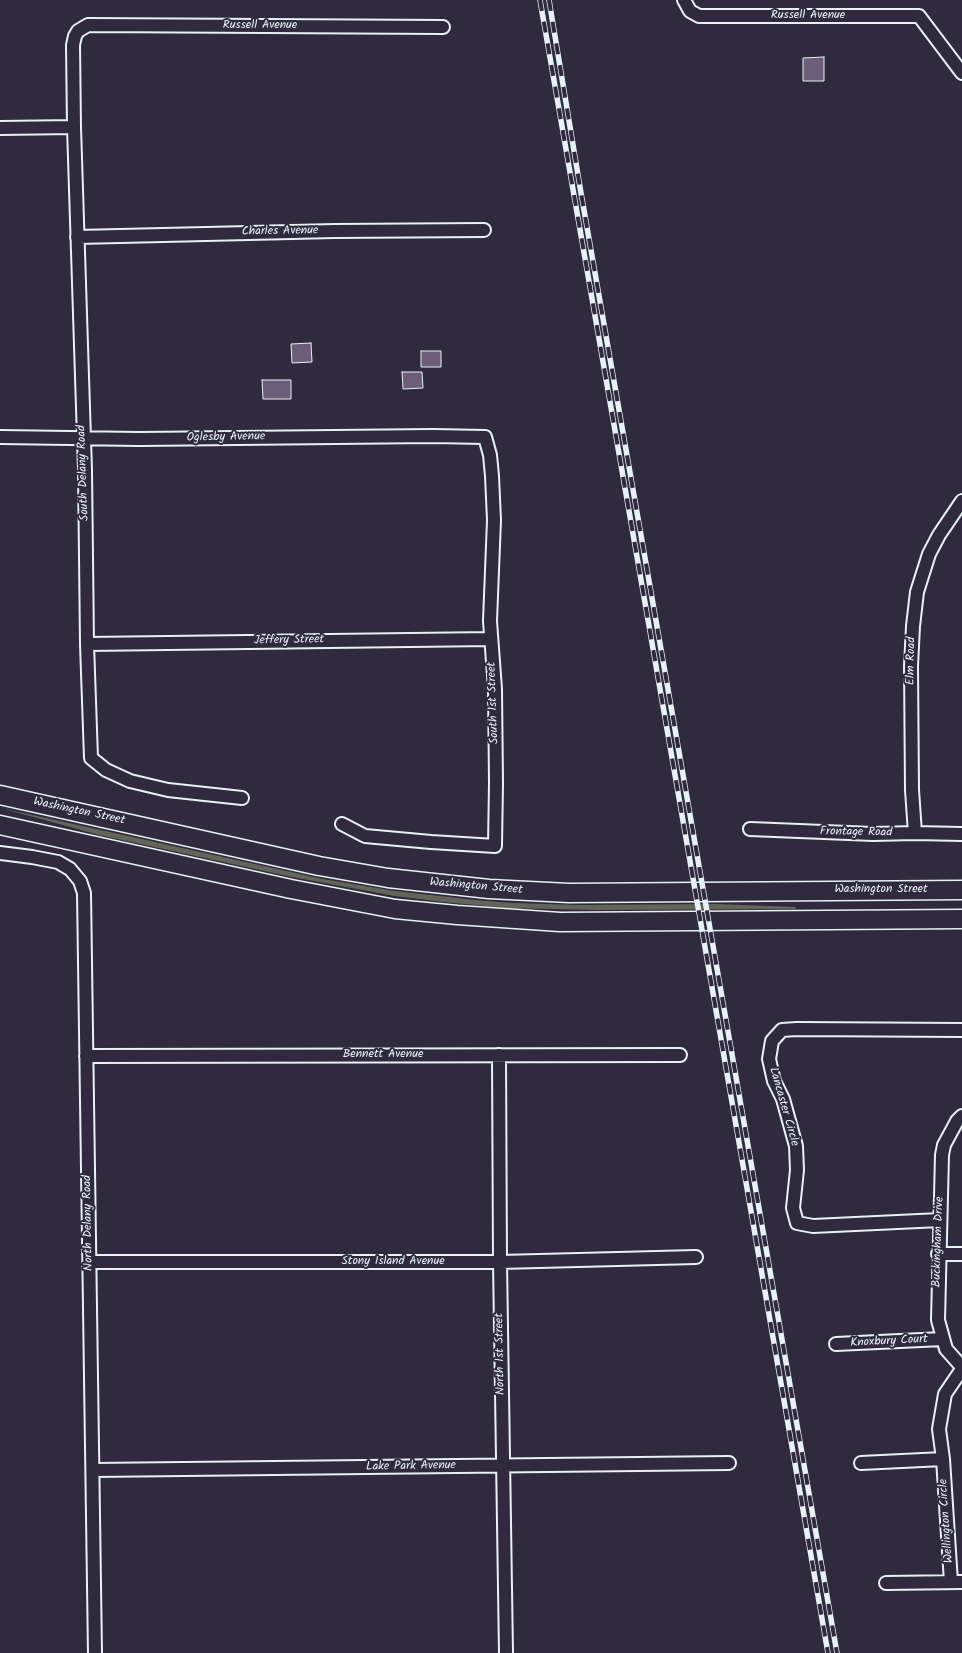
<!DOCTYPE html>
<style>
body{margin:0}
canvas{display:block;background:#2f2a3d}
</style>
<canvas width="962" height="1653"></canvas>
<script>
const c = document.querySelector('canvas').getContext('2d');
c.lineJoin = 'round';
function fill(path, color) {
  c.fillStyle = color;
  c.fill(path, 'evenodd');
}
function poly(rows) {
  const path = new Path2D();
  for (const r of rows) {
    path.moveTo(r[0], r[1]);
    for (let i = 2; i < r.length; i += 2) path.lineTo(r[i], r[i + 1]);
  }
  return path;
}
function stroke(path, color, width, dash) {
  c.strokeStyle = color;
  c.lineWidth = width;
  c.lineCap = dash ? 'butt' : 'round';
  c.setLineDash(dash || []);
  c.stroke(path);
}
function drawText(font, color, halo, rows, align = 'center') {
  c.font = font + ' Kalam,sans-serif';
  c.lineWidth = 4;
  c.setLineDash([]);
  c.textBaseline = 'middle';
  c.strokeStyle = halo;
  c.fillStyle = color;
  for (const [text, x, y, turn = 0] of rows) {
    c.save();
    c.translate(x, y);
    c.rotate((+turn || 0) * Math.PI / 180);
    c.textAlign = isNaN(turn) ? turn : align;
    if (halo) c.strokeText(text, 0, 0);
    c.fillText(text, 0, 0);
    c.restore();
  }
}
fill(poly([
 [1,808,323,879,395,891,476,900,512,903,578,905,716,904,795,907,796,909,595,910,509,908,443,902,395,896,292,877,99,835]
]), '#626557');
const building = poly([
 [824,57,824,81,803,81,803,58,824,57],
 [311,343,312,362,292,363,291,344,311,343],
 [421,351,441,351,441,367,421,367,421,351],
 [402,372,422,372,423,388,403,389,402,372],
 [262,380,291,380,291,399,263,399,262,380]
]);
fill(building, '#6c5d78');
stroke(building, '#e8f1f8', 1);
const minor = poly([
 [684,0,690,11,699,16,919,16,962,73],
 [0,128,74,127],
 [77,237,335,231,484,230],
 [0,437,139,439,433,436,485,437,490,455,492,476,494,520,490,621,495,689,496,783,495,846,431,842,365,836,342,824],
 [87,644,491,639],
 [242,798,168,790,130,781,106,770,91,758,87,644,85,470,74,127,73,45,75,36,78,31,88,25,443,27],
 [750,829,873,834,915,833,962,834],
 [915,833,912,790,911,666,913,626,917,592,929,554,939,535,962,501],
 [0,853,32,857,58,862,70,869,80,881,84,893,95,1653],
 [499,1055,500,1262,506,1653],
 [86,1056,680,1055],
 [962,1116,957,1121,944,1145,942,1155,938,1320,946,1349,962,1367],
 [940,1220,813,1226,797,1223,793,1208,797,1170,796,1146,783,1099,774,1081,769,1059,772,1041,782,1030,797,1029,962,1030],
 [938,1254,962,1254],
 [90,1262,500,1262,696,1257],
 [836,1344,943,1339],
 [861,1463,943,1459],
 [93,1470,729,1463],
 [951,1582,943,1459,939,1429,945,1394,962,1369],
 [886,1583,962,1582]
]);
const secondary = poly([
 [0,795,319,866,388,878,489,889,569,893,962,890],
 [0,825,291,889,395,909,457,915,560,922,962,919]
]);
stroke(minor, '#e8f1f8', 16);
stroke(secondary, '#e8f1f8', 21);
stroke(minor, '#2f2a3d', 12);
stroke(secondary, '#2f2a3d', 18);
const rail = poly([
 [540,0,828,1653],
 [549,0,581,193,837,1653]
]);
stroke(rail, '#e8f1f8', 5.5);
stroke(rail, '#2f2a3d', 4, [11]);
drawText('12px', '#e8f1f8', '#2f2a3d', [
 ["Russell Avenue",808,16],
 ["Russell Avenue",260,26],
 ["Charles Avenue",280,232,-1],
 ["Oglesby Avenue",226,438,-1],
 ["South Delany Road",84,473,-92],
 ["Jeffery Street",289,641,-1],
 ["Elm Road",912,661,-89],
 ["South 1st Street",494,703,-92],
 ["Washington Street",79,812,12],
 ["Frontage Road",856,833,1],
 ["Washington Street",476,887,5],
 ["Washington Street",881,890],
 ["Bennett Avenue",383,1055],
 ["Lancaster Circle",783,1107,74],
 ["North Delany Road",89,1223,-91],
 ["Buckingham Drive",939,1242,-88],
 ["Stony Island Avenue",393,1262],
 ["Knoxbury Court",889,1342,-3],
 ["North 1st Street",501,1354,-91],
 ["Lake Park Avenue",411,1467,-1],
 ["Wellington Circle",947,1521,-94]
]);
</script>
